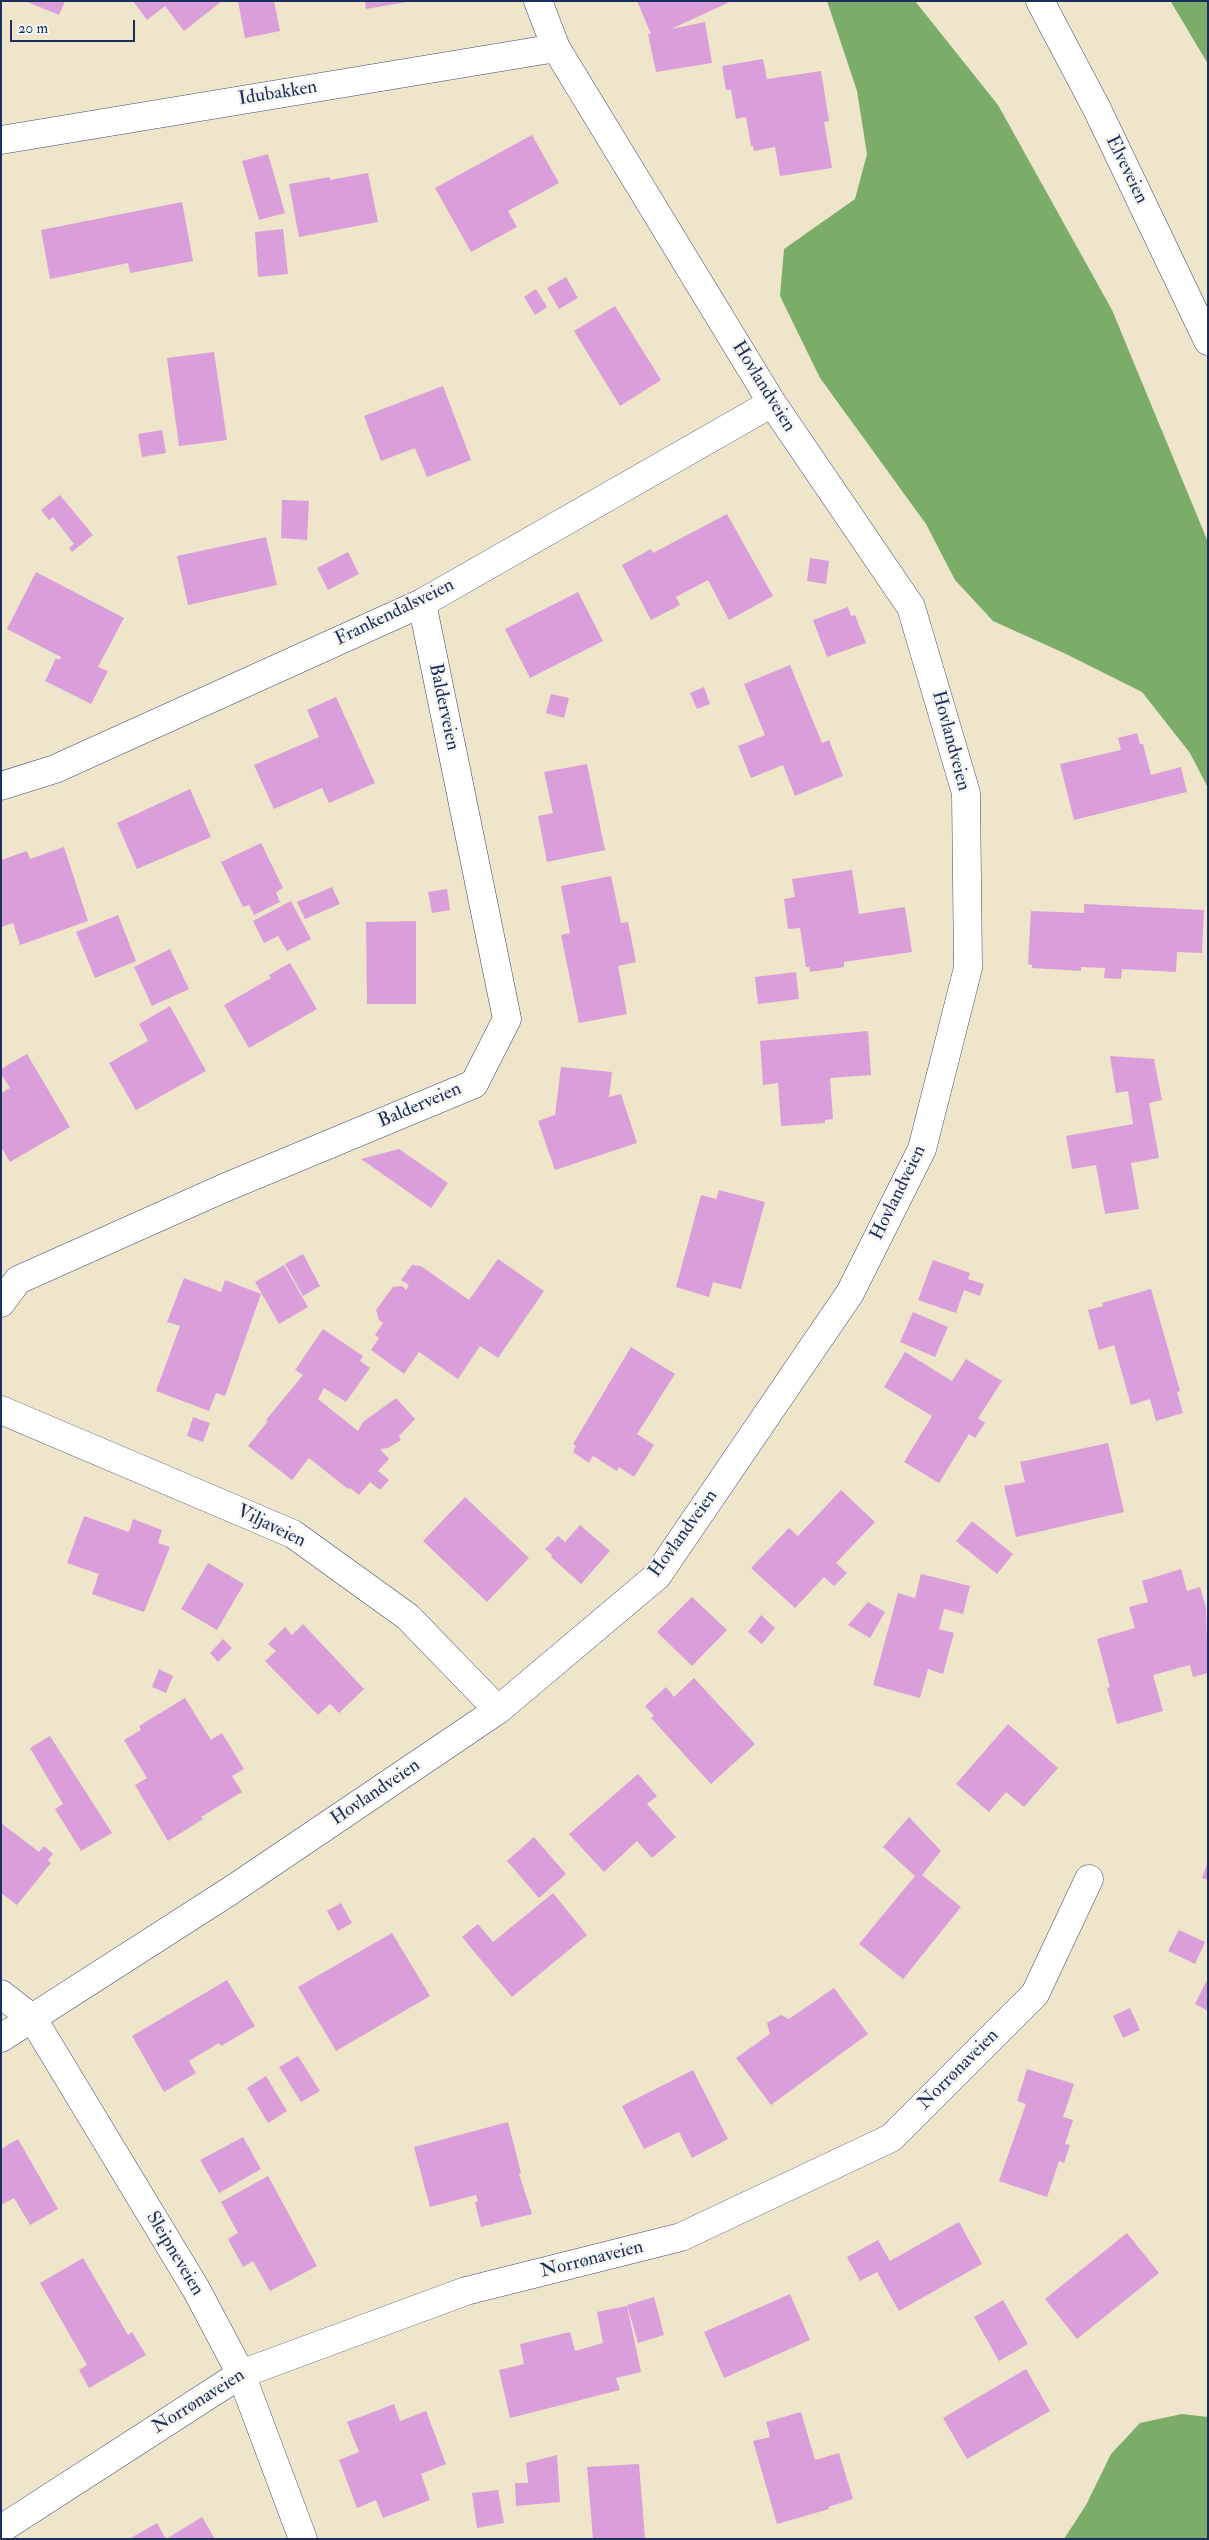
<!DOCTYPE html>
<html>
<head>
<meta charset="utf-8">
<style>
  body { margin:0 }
  #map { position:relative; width:1209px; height:2540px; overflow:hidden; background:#efe5cb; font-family:"IM FELL Double Pica",serif }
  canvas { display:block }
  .frame { position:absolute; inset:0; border:2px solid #1b2f5e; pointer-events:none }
  .scale { position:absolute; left:10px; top:20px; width:125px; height:22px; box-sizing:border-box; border:2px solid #1b2f5e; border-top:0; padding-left:6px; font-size:15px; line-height:18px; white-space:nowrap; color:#1b2f5e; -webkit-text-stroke:4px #f6f6f2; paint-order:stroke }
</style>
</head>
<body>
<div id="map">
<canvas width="1209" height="2540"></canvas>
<div class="frame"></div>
<div class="scale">20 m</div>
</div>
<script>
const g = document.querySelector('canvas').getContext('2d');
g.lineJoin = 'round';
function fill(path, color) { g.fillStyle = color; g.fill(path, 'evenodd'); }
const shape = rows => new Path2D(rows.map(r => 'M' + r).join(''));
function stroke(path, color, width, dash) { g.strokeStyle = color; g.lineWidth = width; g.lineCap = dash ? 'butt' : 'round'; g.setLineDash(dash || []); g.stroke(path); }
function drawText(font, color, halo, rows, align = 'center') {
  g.font = font + ' "IM FELL Double Pica",serif'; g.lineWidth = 5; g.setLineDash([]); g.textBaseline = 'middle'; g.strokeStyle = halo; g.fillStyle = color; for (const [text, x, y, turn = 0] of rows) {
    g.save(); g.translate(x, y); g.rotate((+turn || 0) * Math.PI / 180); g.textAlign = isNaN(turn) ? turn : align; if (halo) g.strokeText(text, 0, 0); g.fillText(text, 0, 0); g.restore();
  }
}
const forest = shape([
  [827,1,915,1,998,105,1112,310,1208,542,1208,788,1190,753,1142,692,1066,654,993,621,955,580,926,524,820,378,780,296,784,249,855,199,867,154,857,91],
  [1171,1,1208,1,1208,64,1171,2],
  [1182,2414,1208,2417,1208,2539,1064,2539,1086,2505,1111,2454,1140,2423]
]);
const building = shape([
  [25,1,65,1,59,15],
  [133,1,222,1,184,31,165,6,147,20],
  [238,1,274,1,280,31,245,38],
  [365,1,407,1,407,2,366,9],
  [637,1,732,1,671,29,705,22,712,63,656,72,648,34,651,34],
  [763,59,767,79,821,71,829,121,824,122,832,168,780,176,775,147,754,151,753,146,751,146,746,117,736,119,731,90,726,90,722,66],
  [532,135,559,183,508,211,517,227,471,252,435,188],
  [268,154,285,213,259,220,242,161],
  [368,173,378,222,299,237,289,184,330,177,330,180],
  [182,202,193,261,130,273,128,263,50,279,41,230],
  [283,229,288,274,258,277,255,232],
  [566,277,578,298,559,309,547,288],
  [536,289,547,307,535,315,524,297],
  [615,306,661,380,620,406,574,331],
  [214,352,227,440,179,446,167,358],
  [443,386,471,460,427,477,415,448,381,461,364,416],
  [162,430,166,453,142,457,138,434],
  [60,495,93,535,72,552,69,548,74,544,53,517,49,520,41,510],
  [282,500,309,501,307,540,281,538],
  [727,514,773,596,729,620,708,580,676,597,680,605,651,620,622,565,651,549,653,553],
  [266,537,277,585,188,605,177,556],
  [348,552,359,574,328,590,317,568],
  [810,558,829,561,826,584,807,581],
  [36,572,124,618,98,667,108,671,91,704,45,681,56,658,59,660,61,657,7,629],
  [578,592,603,641,530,678,505,629],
  [848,607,851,616,855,615,866,643,827,657,813,620],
  [790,665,822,743,829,740,843,776,795,796,783,765,751,778,738,746,765,735,744,684],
  [704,687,710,704,697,709,690,693],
  [551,694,569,698,564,718,546,713],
  [336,697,375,783,329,803,322,788,274,809,254,765,319,737,307,710],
  [1137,733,1140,744,1143,744,1151,775,1181,767,1187,792,1074,820,1060,764,1121,750,1118,738],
  [587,764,605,850,547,862,538,816,553,813,544,772],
  [190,789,211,837,137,869,117,823],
  [261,843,283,888,276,892,280,902,254,915,249,905,243,907,221,862],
  [64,847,88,921,20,945,13,923,1,927,1,860,27,851,30,859],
  [852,870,859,914,905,907,912,952,844,962,844,967,810,972,809,967,806,967,800,928,788,929,784,899,795,897,792,879],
  [611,876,621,923,628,922,636,962,618,966,627,1014,579,1023,561,935,570,933,561,886],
  [332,887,340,904,305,919,297,902],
  [447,889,450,910,432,913,428,892],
  [291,901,311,939,287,951,278,936,264,943,253,921],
  [1084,904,1204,910,1202,953,1177,952,1176,972,1122,969,1121,979,1104,978,1105,968,1081,967,1081,971,1032,968,1032,965,1028,964,1031,911,1084,913],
  [118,915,136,961,95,978,76,932],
  [416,921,416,1004,367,1004,366,922],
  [170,949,189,989,152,1006,134,967],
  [290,963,317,1009,249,1048,224,1005,271,978,269,975],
  [796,972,799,999,758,1004,755,977],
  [170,1006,206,1071,136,1110,109,1063,148,1041,139,1024],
  [868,1031,871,1075,830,1078,833,1119,825,1120,825,1123,781,1126,778,1083,763,1085,760,1041],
  [27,1054,70,1127,10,1162,1,1147,1,1093,10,1088,1,1074,1,1069],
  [1110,1056,1154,1059,1162,1100,1149,1103,1159,1158,1131,1163,1139,1209,1105,1214,1096,1165,1072,1169,1066,1136,1133,1124,1128,1091,1116,1093],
  [561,1067,612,1072,609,1097,621,1094,637,1143,555,1170,538,1121,555,1115],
  [399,1149,448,1183,431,1208,361,1159],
  [719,1190,765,1202,741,1289,713,1282,709,1297,676,1287,701,1195,716,1199],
  [303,1254,320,1286,303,1296,285,1264],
  [498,1259,544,1291,498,1358,480,1346,458,1379,419,1352,404,1374,371,1350,379,1338,375,1335,383,1323,379,1320,376,1310,393,1287,402,1286,406,1290,409,1285,401,1280,412,1265,421,1266,469,1300],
  [933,1260,970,1273,968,1279,984,1284,980,1296,964,1290,956,1313,918,1300],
  [284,1265,308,1307,279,1324,255,1282],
  [184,1278,221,1292,225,1280,261,1294,225,1396,216,1393,209,1411,156,1391,180,1326,167,1322],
  [1151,1289,1180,1391,1177,1392,1183,1413,1156,1421,1150,1399,1131,1405,1114,1345,1099,1350,1088,1310,1103,1306,1102,1303],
  [913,1312,948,1327,935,1357,900,1342],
  [323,1329,363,1356,360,1361,370,1368,346,1402,324,1388,318,1399,358,1431,363,1422,396,1398,415,1419,399,1436,401,1440,388,1448,380,1449,389,1459,378,1471,389,1480,380,1490,370,1482,359,1495,350,1488,348,1489,309,1458,292,1480,248,1446,268,1421,266,1420,303,1375,295,1370],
  [631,1347,675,1374,637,1434,654,1445,634,1477,619,1467,617,1471,593,1456,589,1463,573,1452,576,1446,573,1444],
  [905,1352,952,1381,966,1359,1002,1381,978,1418,985,1423,975,1438,969,1434,939,1483,904,1462,932,1416,884,1387],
  [193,1417,210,1423,203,1442,187,1436],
  [1108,1443,1124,1512,1016,1537,1004,1486,1025,1482,1020,1462],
  [841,1490,875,1522,836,1563,847,1573,834,1586,824,1577,795,1608,751,1568,789,1528,798,1536],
  [465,1497,529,1558,487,1602,423,1541],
  [84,1516,129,1532,133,1519,162,1530,158,1543,170,1547,144,1612,92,1594,99,1574,67,1563],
  [972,1521,1013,1554,997,1574,956,1541],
  [580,1525,610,1551,581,1584,551,1557,552,1555,545,1549,558,1536,565,1542],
  [208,1563,244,1584,217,1630,181,1609],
  [1181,1569,1187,1591,1200,1587,1206,1608,1208,1673,1193,1677,1190,1665,1153,1675,1163,1711,1117,1724,1107,1688,1110,1687,1097,1639,1135,1628,1129,1607,1148,1602,1142,1581],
  [921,1574,970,1586,963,1614,944,1609,939,1629,954,1633,943,1674,928,1669,920,1698,873,1685,898,1593,915,1598],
  [692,1597,727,1630,692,1666,657,1632],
  [868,1602,885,1612,870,1638,848,1625],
  [761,1615,775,1628,762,1644,748,1632],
  [303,1624,364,1689,339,1713,330,1704,318,1715,265,1661,276,1651,268,1644,285,1627,292,1635],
  [223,1639,232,1648,218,1662,210,1653],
  [159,1669,173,1676,166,1693,152,1687],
  [694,1678,755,1744,711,1784,651,1718,654,1716,645,1706,666,1687,674,1697],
  [185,1698,211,1740,222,1733,244,1769,232,1776,242,1792,201,1817,203,1819,168,1841,135,1785,147,1778,124,1740,141,1730,139,1726],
  [1008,1724,1058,1768,1024,1807,1006,1792,989,1812,956,1784],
  [50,1736,112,1833,81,1851,55,1809,63,1804,30,1748],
  [638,1774,657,1796,647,1804,676,1837,652,1858,637,1841,604,1872,569,1834],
  [909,1817,941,1851,922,1875,961,1907,903,1979,859,1944,915,1876,883,1847],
  [1,1823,39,1852,44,1846,53,1854,48,1860,51,1863,17,1905,1,1893],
  [534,1837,566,1874,539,1898,507,1861],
  [1208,1862,1208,1880,1202,1878],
  [553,1893,587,1935,512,1997,462,1937,478,1924,493,1942],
  [341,1903,352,1923,338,1931,327,1911],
  [1179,1930,1205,1942,1195,1964,1168,1951],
  [392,1933,430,1996,336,2051,298,1987],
  [1208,1978,1208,2011,1195,2004],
  [227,1980,255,2026,221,2046,219,2043,189,2061,196,2073,164,2092,132,2036],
  [834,1988,868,2034,771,2105,736,2058,770,2034,767,2023,781,2015,789,2019],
  [1130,2008,1140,2030,1123,2038,1113,2016],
  [298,2056,320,2091,301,2102,279,2067],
  [1027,2069,1074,2084,1063,2117,1073,2120,1065,2144,1070,2145,1064,2163,1059,2161,1047,2197,999,2181,1026,2104,1017,2101],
  [693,2070,728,2139,692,2158,679,2132,644,2149,622,2106],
  [266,2076,287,2111,268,2123,247,2088],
  [508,2122,521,2173,519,2174,532,2214,481,2227,475,2202,478,2201,476,2195,430,2207,414,2147],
  [243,2137,261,2169,219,2193,200,2160],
  [18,2139,58,2209,30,2225,14,2198,1,2205,1,2149],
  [268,2176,317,2266,270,2291,253,2261,243,2267,228,2239,238,2233,221,2202],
  [959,2222,982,2264,899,2311,877,2272,860,2281,847,2257,878,2240,890,2261],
  [1127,2233,1159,2273,1077,2339,1045,2299],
  [83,2258,128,2335,132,2332,146,2355,89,2388,79,2370,87,2365,40,2283],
  [790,2294,810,2340,724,2378,704,2332],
  [654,2297,664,2335,638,2343,627,2305],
  [1003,2300,1028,2344,999,2361,974,2317],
  [627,2306,641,2372,616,2378,620,2390,510,2418,499,2370,524,2364,520,2344,570,2332,575,2351,603,2343,597,2312],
  [1026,2369,1050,2411,967,2459,943,2418],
  [394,2404,400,2421,426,2411,446,2464,421,2474,430,2500,383,2518,376,2500,357,2508,339,2460,359,2452,347,2422],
  [801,2412,815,2460,839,2453,853,2499,828,2507,829,2509,777,2524,753,2441,770,2437,766,2422],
  [557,2455,560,2502,516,2506,515,2483,528,2483,526,2463],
  [639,2464,645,2539,593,2539,587,2467],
  [498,2490,504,2523,477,2528,472,2493],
  [202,2517,215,2539,129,2539,157,2523,166,2539]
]);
const minor = shape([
  [1,140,556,48],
  [1,786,55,769,422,603,772,403],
  [1,1303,18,1280,224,1188,474,1084,507,1019,422,603],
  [1,1410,293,1534,408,1617,498,1710],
  [1,1994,33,2019,196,2289,241,2374,303,2539],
  [1,2038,230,1891,498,1710,657,1576,850,1293,922,1149,968,968,966,793,911,607,772,403,556,48,538,1],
  [1,2529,241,2374,466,2291,681,2237,891,2138,1035,1994,1089,1879]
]);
const trunk = shape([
  [1040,1,1097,109,1208,341]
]);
const streetNames = [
  ["Idubakken",278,94,-9],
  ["Elveveien",1126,170,64],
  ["Hovlandveien",763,387,58],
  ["Frankendalsveien",395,613,-26],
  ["Balderveien",443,707,78],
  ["Hovlandveien",950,741,75],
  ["Balderveien",420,1106,-23],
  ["Hovlandveien",899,1193,-64],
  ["Viljaveien",271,1527,26],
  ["Hovlandveien",684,1534,-54],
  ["Hovlandveien",376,1793,-34],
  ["Norrønaveien",959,2070,-45],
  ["Sleipneveien",174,2254,59],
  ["Norrønaveien",592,2260,-14],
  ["Norrønaveien",199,2402,-32]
];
fill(forest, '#7bad68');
fill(building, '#da9fda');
stroke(minor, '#3b4a6e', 29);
stroke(trunk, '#3b4a6e', 29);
stroke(minor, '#fff', 28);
stroke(trunk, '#fff', 28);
drawText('19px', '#1b2f5e', '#f6f6f2', streetNames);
</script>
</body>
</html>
